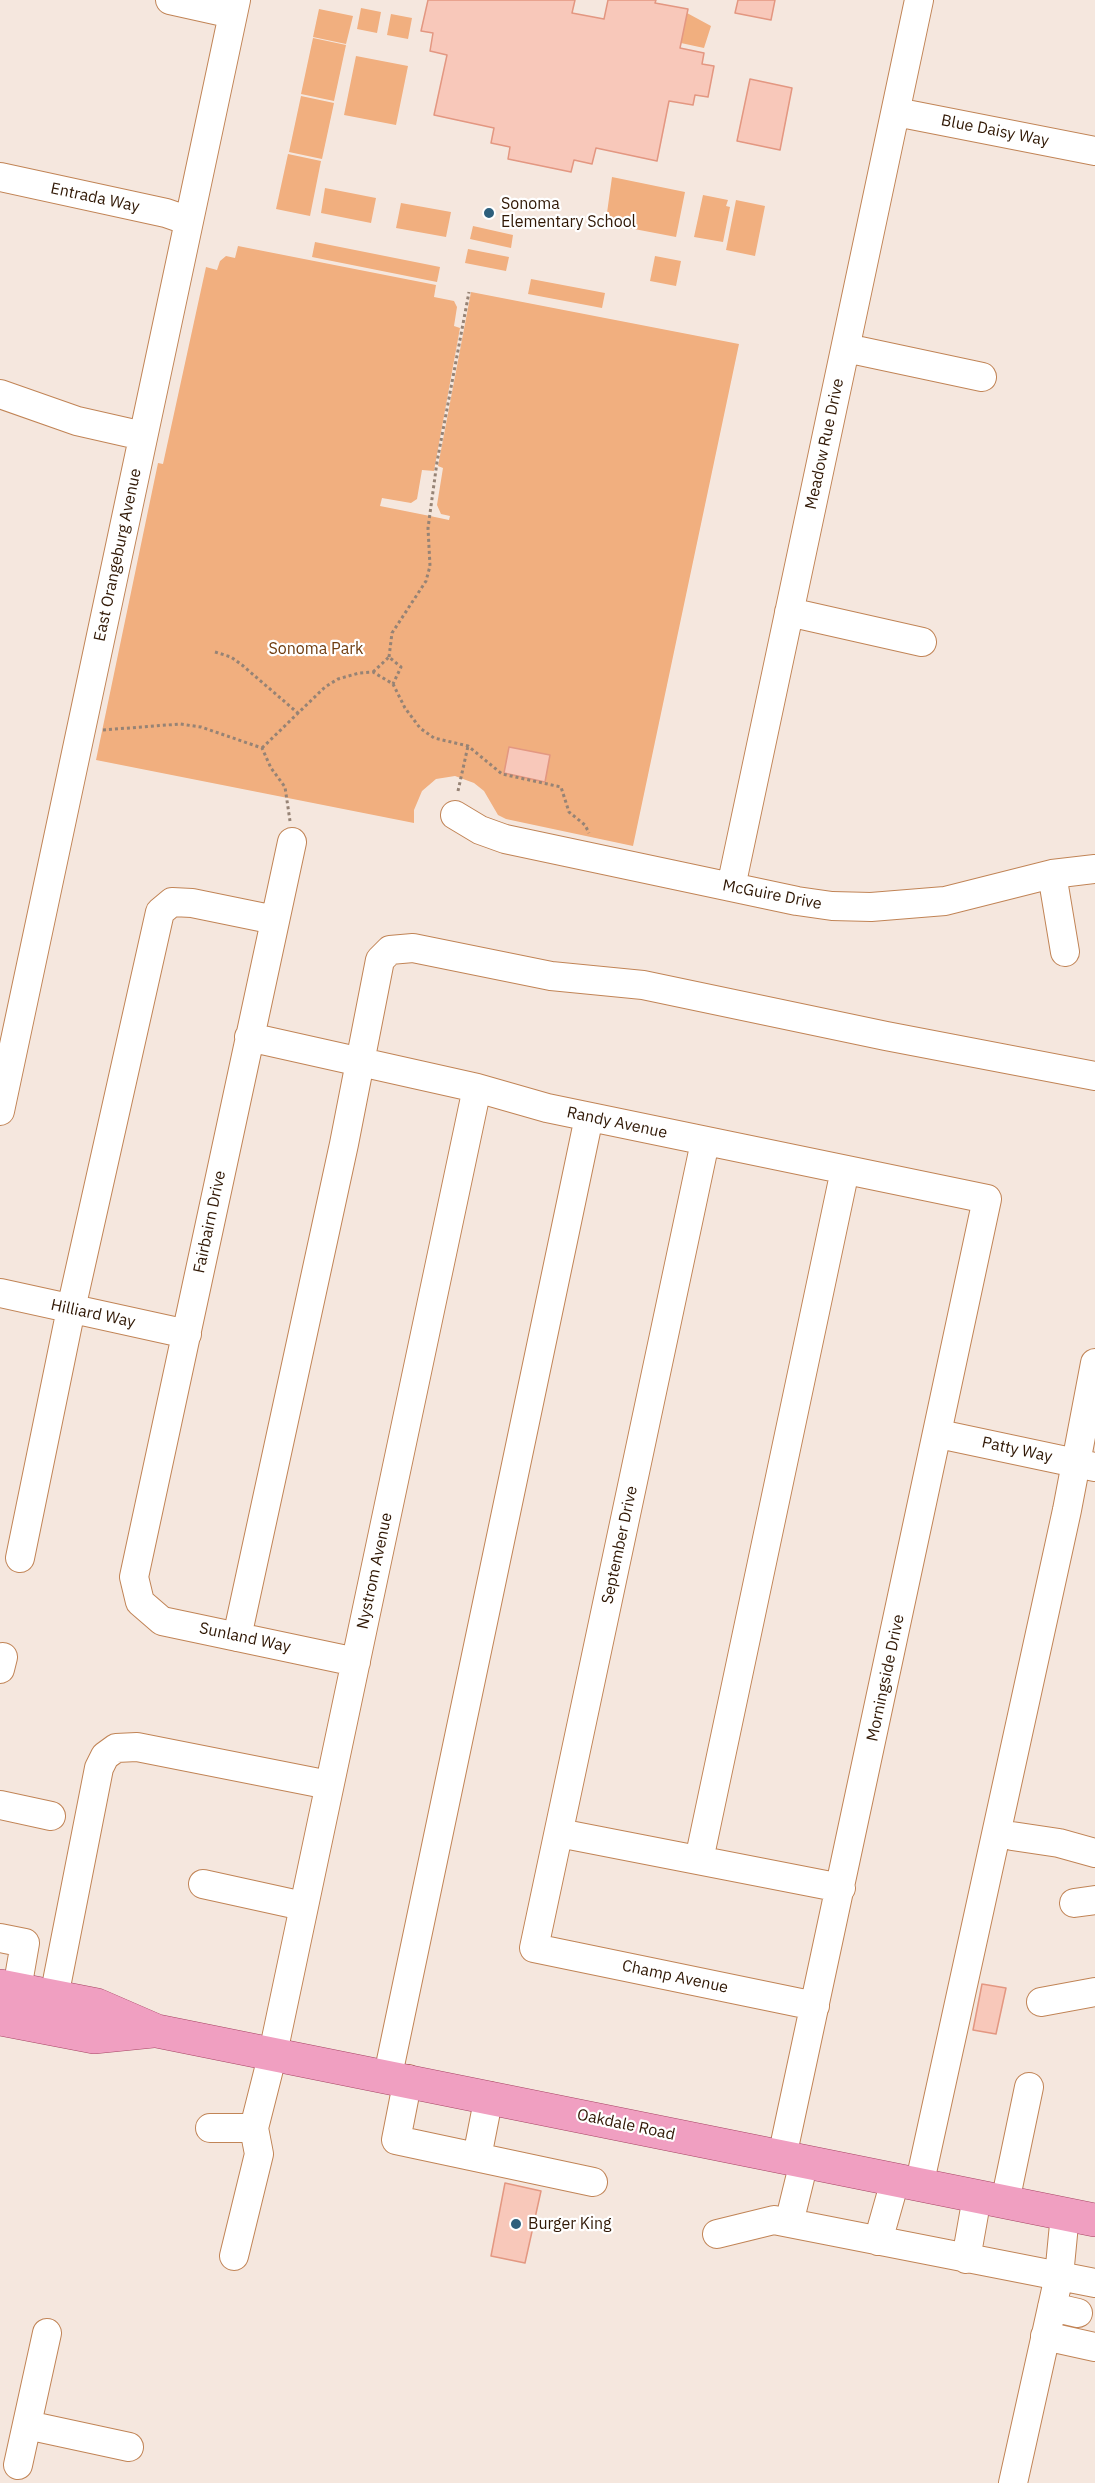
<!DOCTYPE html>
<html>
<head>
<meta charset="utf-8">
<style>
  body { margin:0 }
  canvas { display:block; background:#f5e7de }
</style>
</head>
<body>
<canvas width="1095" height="2483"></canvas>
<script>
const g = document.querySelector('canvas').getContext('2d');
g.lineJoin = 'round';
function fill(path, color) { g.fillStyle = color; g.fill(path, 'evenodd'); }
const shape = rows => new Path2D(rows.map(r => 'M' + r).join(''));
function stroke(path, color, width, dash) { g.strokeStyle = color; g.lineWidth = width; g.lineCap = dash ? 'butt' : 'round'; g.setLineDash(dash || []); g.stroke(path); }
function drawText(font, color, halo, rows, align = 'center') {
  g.font = font + ' "IBM Plex Sans",sans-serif'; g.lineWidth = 4.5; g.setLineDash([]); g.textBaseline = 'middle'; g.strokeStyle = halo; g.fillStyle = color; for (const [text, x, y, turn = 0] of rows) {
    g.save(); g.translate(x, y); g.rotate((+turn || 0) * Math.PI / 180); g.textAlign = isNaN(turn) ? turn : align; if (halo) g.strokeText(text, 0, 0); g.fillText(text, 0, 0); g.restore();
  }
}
const green = shape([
  [361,8,381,12,377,33,357,29],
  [319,9,353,16,346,44,313,37],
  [687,13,711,26,704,48,681,43],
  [391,14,412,18,408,39,387,35],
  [313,38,346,45,334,101,301,94],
  [356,56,408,66,396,125,344,115],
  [301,96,334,103,322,159,289,152],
  [288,154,321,161,310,216,276,209],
  [612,177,685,192,676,237,608,224,606,220],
  [325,188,376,198,371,223,321,213],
  [703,195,728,200,726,206,730,207,723,242,694,237],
  [736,200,765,206,755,256,726,250],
  [401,203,451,212,446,237,396,228],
  [473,226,513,235,511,248,470,239],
  [315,242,440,267,437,282,312,257],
  [238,246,436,285,434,297,454,301,457,307,454,326,460,328,434,471,422,470,417,499,411,503,382,498,380,506,430,516,449,520,450,516,441,514,437,505,443,468,438,466,471,292,739,344,633,846,506,819,498,815,484,791,474,783,455,776,436,779,422,791,414,810,414,823,96,760,158,463,163,464,206,267,217,270,220,261,226,256,235,258],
  [468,249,509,257,506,271,465,263],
  [655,256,681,261,676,286,650,281],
  [531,279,605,293,602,308,528,294]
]);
const building = shape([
  [428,0,575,0,572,13,604,19,608,0,656,0,655,3,688,9,680,48,704,53,702,64,714,66,708,97,695,95,693,105,669,101,657,161,596,148,592,164,574,160,571,172,508,159,510,147,491,143,494,128,434,115,447,55,430,51,433,33,421,31,428,0],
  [738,0,775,0,771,20,735,13,738,0],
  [750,79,792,88,780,150,737,141,750,79],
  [509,747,550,755,545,782,504,773,509,747],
  [982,1984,1006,1988,996,2034,973,2030,982,1984],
  [505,2183,541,2191,525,2263,491,2256,505,2183]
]);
const path = shape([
  [215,652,231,657,242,665,299,714],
  [389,657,392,633,426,581,430,566,428,528,437,462,469,292],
  [373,672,389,657,401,667,393,684],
  [103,730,180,724,201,727,262,748,271,768,285,787,290,821],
  [262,748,325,687,338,679,359,673,373,672,393,684,405,708,420,728,434,738,468,746,502,774,561,787,569,812,585,825,589,833],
  [458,791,468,746]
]);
const minor = shape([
  [170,0,233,14],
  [896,112,1095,151],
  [0,177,166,213,189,221],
  [846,348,982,377],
  [0,394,77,421,143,436],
  [789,612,922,642],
  [455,815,480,830,505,839,797,901,832,906,871,907,945,901,1052,874,1095,869],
  [292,842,134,1577,140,1602,162,1621,356,1662],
  [1052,874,1065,952],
  [731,887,919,0],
  [249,1037,477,1088,547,1108,987,1199,782,2157],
  [0,1111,236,0],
  [705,1142,534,1948,815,2006],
  [0,1293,187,1334],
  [939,1434,1095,1467],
  [20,1558,71,1309,160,912,172,902,192,903,275,920],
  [237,1637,344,1144,380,960,390,950,413,948,551,976,643,985,886,1036,1095,1076],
  [0,1669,3,1657],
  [0,1805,51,1816],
  [559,1833,841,1888],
  [1012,1836,1059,1843,1095,1853],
  [699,1860,845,1170],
  [203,1884,303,1906],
  [1074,1903,1095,1900],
  [0,1938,25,1943,17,1989],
  [54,1997,99,1768,105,1756,116,1748,137,1747,329,1785],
  [1041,2002,1095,1992],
  [388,2075,589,1117],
  [408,2079,396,2140,593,2182],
  [210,2128,254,2128],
  [477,2157,489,2096],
  [919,2186,1067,1510,1095,1363],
  [1005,2202,1029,2087],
  [789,2223,804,2162],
  [717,2234,774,2220,1095,2283],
  [878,2241,895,2181],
  [234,2256,259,2154,254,2128,273,2053,477,1088],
  [966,2259,977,2197],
  [1052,2307,1078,2313],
  [1045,2336,1095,2347],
  [27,2425,129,2447],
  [18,2465,47,2333],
  [1013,2483,1059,2276,1065,2214]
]);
const major = shape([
  [0,1986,97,2005,157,2031,1095,2220],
  [0,2019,94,2037,153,2031]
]);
const markers = [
  [489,213,6,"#2d5f7c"],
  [516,2224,6,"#2d5f7c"]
];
const streetNames = [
  ["Blue Daisy Way",995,131,11],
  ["Entrada Way",95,198,12],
  ["Meadow Rue Drive",825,444,-78],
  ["East Orangeburg Avenue",118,555,-78],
  ["McGuire Drive",772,895,11],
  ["Randy Avenue",617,1123,12],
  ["Fairbairn Drive",210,1222,-78],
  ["Hilliard Way",93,1314,12],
  ["Patty Way",1017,1450,12],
  ["September Drive",620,1545,-78],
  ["Nystrom Avenue",375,1571,-78],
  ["Sunland Way",245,1638,12],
  ["Morningside Drive",886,1678,-78],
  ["Champ Avenue",675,1977,12],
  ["Oakdale Road",626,2125,12]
];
const poiNames = [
  ["Sonoma",501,204],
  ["Elementary School",501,222],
  ["Burger King",528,2224]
];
const parkNames = [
  ["Sonoma Park",316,649]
];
fill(green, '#f1af7f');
fill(building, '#f8c8ba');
stroke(building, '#e39781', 1.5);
stroke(minor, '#c18456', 30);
stroke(major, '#a64664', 34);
stroke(path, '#968375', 3, [3, 3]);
stroke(minor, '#fff', 28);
stroke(major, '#f09fc1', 33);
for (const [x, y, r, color] of markers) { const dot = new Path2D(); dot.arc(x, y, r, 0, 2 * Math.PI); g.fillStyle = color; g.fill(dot); stroke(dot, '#fff', 2); }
drawText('16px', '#301805', '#fff', streetNames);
drawText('16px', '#301805', '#fff', poiNames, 'left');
drawText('16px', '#6f3c0e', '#fff', parkNames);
</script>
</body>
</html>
